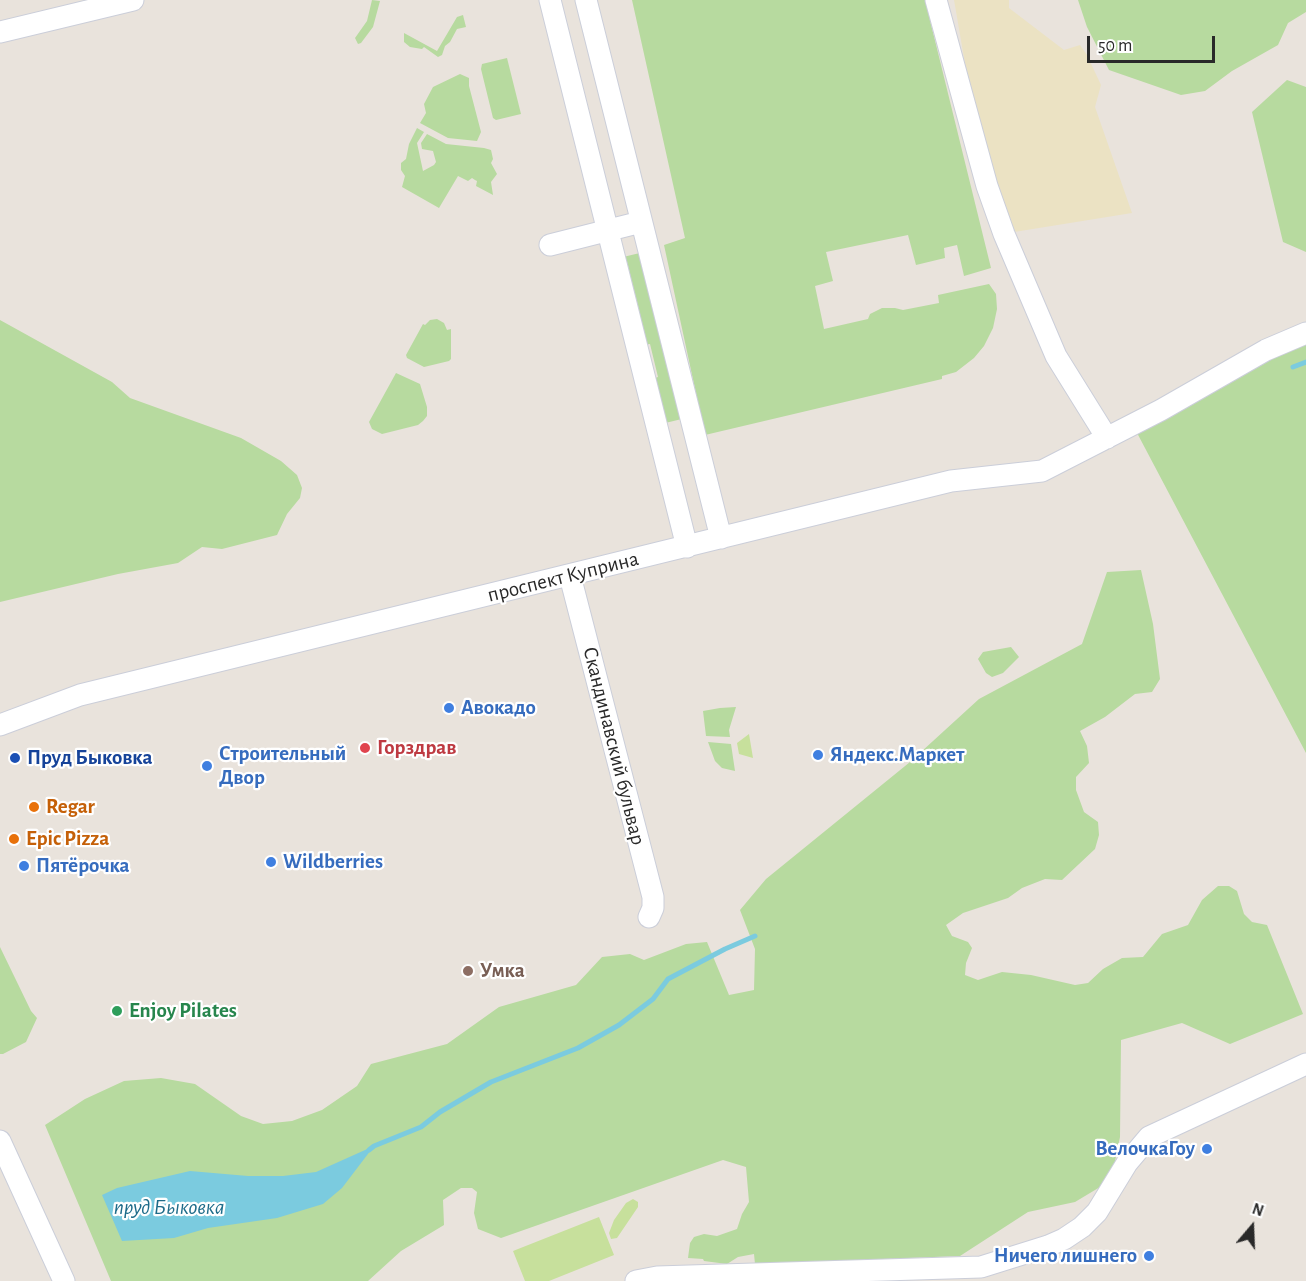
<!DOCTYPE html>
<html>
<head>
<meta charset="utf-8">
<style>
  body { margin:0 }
  #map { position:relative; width:1306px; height:1281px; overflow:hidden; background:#e9e3dc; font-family:"Alegreya Sans",sans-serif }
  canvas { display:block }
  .north { position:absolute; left:1222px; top:1197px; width:60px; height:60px; -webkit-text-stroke:4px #fff; paint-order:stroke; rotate:19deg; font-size:16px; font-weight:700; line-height:24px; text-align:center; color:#292929 }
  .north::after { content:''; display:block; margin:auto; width:21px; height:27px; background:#292929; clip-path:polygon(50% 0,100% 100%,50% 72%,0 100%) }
  .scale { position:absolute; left:1087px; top:36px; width:128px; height:27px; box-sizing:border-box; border:3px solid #292929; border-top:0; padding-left:8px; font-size:18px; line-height:21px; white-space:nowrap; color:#292929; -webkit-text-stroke:4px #fff; paint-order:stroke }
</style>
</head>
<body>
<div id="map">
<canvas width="1306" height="1281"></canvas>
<div class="north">N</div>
<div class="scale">50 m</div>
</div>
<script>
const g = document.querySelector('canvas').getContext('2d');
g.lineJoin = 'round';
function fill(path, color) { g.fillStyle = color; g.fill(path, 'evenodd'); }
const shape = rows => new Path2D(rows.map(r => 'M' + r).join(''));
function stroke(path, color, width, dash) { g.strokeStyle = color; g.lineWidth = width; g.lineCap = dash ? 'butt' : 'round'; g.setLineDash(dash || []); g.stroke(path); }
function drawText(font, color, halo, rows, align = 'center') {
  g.font = font + ' "Alegreya Sans",sans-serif'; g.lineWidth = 4.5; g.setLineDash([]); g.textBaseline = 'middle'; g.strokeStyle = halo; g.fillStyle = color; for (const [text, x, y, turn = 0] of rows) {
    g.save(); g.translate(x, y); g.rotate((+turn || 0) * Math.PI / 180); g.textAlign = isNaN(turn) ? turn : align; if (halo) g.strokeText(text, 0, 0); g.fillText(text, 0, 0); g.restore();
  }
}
const green = shape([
  [372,0,380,1,373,27,361,43,358,44,355,38,367,21],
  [632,0,925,0,991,268,964,276,957,245,944,248,945,258,916,265,908,235,826,252,833,281,815,286,824,329,868,319,870,314,882,308,895,308,903,310,939,303,938,295,989,284,996,294,997,309,993,328,984,346,974,358,956,372,942,376,942,379,705,435,664,245,685,238],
  [1078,0,1306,0,1306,12,1288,23,1278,45,1232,71,1205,91,1181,95,1109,70,1087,27],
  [463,15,466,27,457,29,450,42,445,46,442,55,438,57,424,47,422,49,410,47,404,42,404,33,437,51,457,17],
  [507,58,521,114,496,120,493,118,481,69,482,64],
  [460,74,469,78,469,86,481,132,477,141,448,138,420,123,426,113,424,104,433,87],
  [1287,80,1306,87,1306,252,1283,242,1252,112],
  [417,128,424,132,417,143,423,171,434,165,436,162,433,151,422,149,421,143,427,134,446,144,484,148,491,150,493,159,491,163,497,174,491,182,493,195,476,186,477,181,475,180,472,178,468,181,458,176,439,208,402,187,405,176,401,170,401,163,406,159,409,144],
  [644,252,686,418,661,424,652,379,658,377,650,344,644,345,639,310,627,262,623,263,619,258],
  [437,319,444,323,447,330,451,329,451,359,449,361,424,367,407,358,406,355,423,324,425,325,430,320],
  [0,320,112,382,130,398,241,438,281,461,297,475,302,488,300,498,287,514,277,535,222,549,202,547,178,563,118,574,0,602],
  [1306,342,1306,753,1136,431,1249,368],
  [396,373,420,384,427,407,427,416,423,421,418,425,382,434,372,429,369,422],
  [1141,570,1153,624,1160,679,1152,692,1135,694,1105,717,1080,731,1087,746,1089,763,1076,777,1076,790,1084,812,1098,822,1099,835,1095,849,1062,880,1045,879,1022,888,1008,898,963,913,946,925,952,936,968,942,972,948,966,963,965,975,978,980,1002,972,1031,975,1075,985,1088,983,1103,969,1122,958,1143,957,1162,934,1188,925,1202,900,1218,886,1229,886,1237,891,1244,914,1252,922,1267,925,1303,1014,1230,1044,1182,1023,1121,1040,1120,1137,1114,1166,1100,1187,1075,1202,1028,1212,960,1256,755,1264,754,1254,738,1257,727,1264,704,1261,703,1259,688,1258,690,1243,694,1237,704,1234,717,1236,737,1229,742,1214,749,1202,746,1167,723,1160,501,1238,478,1229,474,1213,477,1192,472,1188,461,1188,443,1200,444,1225,401,1251,368,1281,111,1281,45,1125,85,1099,124,1081,161,1078,195,1084,241,1116,263,1124,292,1121,322,1110,357,1086,371,1064,447,1044,499,1007,576,985,602,957,630,954,644,960,686,944,707,942,729,995,754,990,755,949,740,910,766,879,910,762,979,699,1082,644,1107,572],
  [1011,647,1019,657,1003,673,992,677,986,673,978,659,983,652],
  [736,707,729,730,730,737,706,736,703,711,720,708],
  [708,742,731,744,735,771,722,768,715,761],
  [0,947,31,1011,37,1018,26,1042,3,1054,0,1054]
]);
const sand = shape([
  [954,0,1009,0,1009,8,1064,50,1080,45,1087,55,1101,85,1095,107,1132,213,1008,233,967,75]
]);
const pitch = shape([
  [749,734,753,758,739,754,737,743],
  [633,1199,638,1202,638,1207,617,1238,611,1239,609,1233,614,1220,626,1203],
  [599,1217,614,1255,549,1281,525,1281,513,1251]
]);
const water = shape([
  [374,1146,342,1188,323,1204,277,1218,208,1228,174,1238,122,1241,102,1195,117,1188,190,1171,248,1176,283,1176,316,1172]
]);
const stream = shape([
  [1293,367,1306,362],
  [369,1150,374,1146,421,1127,440,1112,491,1082,578,1048,619,1025,653,999,668,979,725,949,755,936]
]);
const minor = shape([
  [550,0,687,547],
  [586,0,721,538],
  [936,0,987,186,1004,234,1056,356,1107,438],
  [0,32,133,0],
  [550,245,641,222],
  [570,576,653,897,653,908,649,917],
  [0,725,80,695,951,481,1042,471,1161,410,1266,350,1306,333],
  [0,1141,64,1281],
  [636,1281,657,1277,981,1267,1048,1246,1064,1239,1082,1227,1097,1212,1127,1163,1149,1137,1306,1064]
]);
const markers = [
  [449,708,6,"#3f7fe0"],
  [365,748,6,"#e0444e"],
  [818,755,6,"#3f7fe0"],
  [15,758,6,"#1a4fb4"],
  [207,766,6,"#3f7fe0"],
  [34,807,6,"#e8710a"],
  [14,839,6,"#e8710a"],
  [271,862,6,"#3f7fe0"],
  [24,866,6,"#3f7fe0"],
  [468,971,6,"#8d6e63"],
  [117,1011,6,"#2e9e5b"],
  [1207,1149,6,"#3f7fe0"],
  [1149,1256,6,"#3f7fe0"]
];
const streetNames = [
  ["проспект Куприна",563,577,-14],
  ["Скандинавский бульвар",614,746,76]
];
const shopNames = [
  ["Авокадо",461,708],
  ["Строительный",219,754],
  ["Двор",219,778],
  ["Яндекс.Маркет",830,755],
  ["Wildberries",283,862],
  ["Пятёрочка",36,866],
  ["ВелочкаГоу",1195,1149,"right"],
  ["Ничего лишнего",1137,1256,"right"]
];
const healthNames = [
  ["Горздрав",377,748]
];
const transitNames = [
  ["Пруд Быковка",27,758]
];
const foodNames = [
  ["Regar",46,807],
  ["Epic Pizza",26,839]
];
const educationNames = [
  ["Умка",480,971]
];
const leisureNames = [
  ["Enjoy Pilates",129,1011]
];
const waterNames = [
  ["пруд Быковка",169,1207]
];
fill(green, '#b7da9f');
fill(sand, '#ebe2c3');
fill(pitch, '#c7e09c');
fill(water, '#7bcbdf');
stroke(stream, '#7bcbdf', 5);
stroke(minor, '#cbced9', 23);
stroke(minor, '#fff', 21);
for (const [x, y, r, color] of markers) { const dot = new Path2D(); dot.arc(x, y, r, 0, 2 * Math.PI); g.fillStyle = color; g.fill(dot); stroke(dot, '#fff', 2); }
drawText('21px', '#292929', '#fff', streetNames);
drawText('bold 21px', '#366cbe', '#fff', shopNames, 'left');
drawText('bold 21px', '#be3a42', '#fff', healthNames, 'left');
drawText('bold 21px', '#164399', '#fff', transitNames, 'left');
drawText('bold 21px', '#c56008', '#fff', foodNames, 'left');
drawText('bold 21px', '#785e54', '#fff', educationNames, 'left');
drawText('bold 21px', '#27864d', '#fff', leisureNames, 'left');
drawText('italic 22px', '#1d6b89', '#fff', waterNames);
</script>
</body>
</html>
